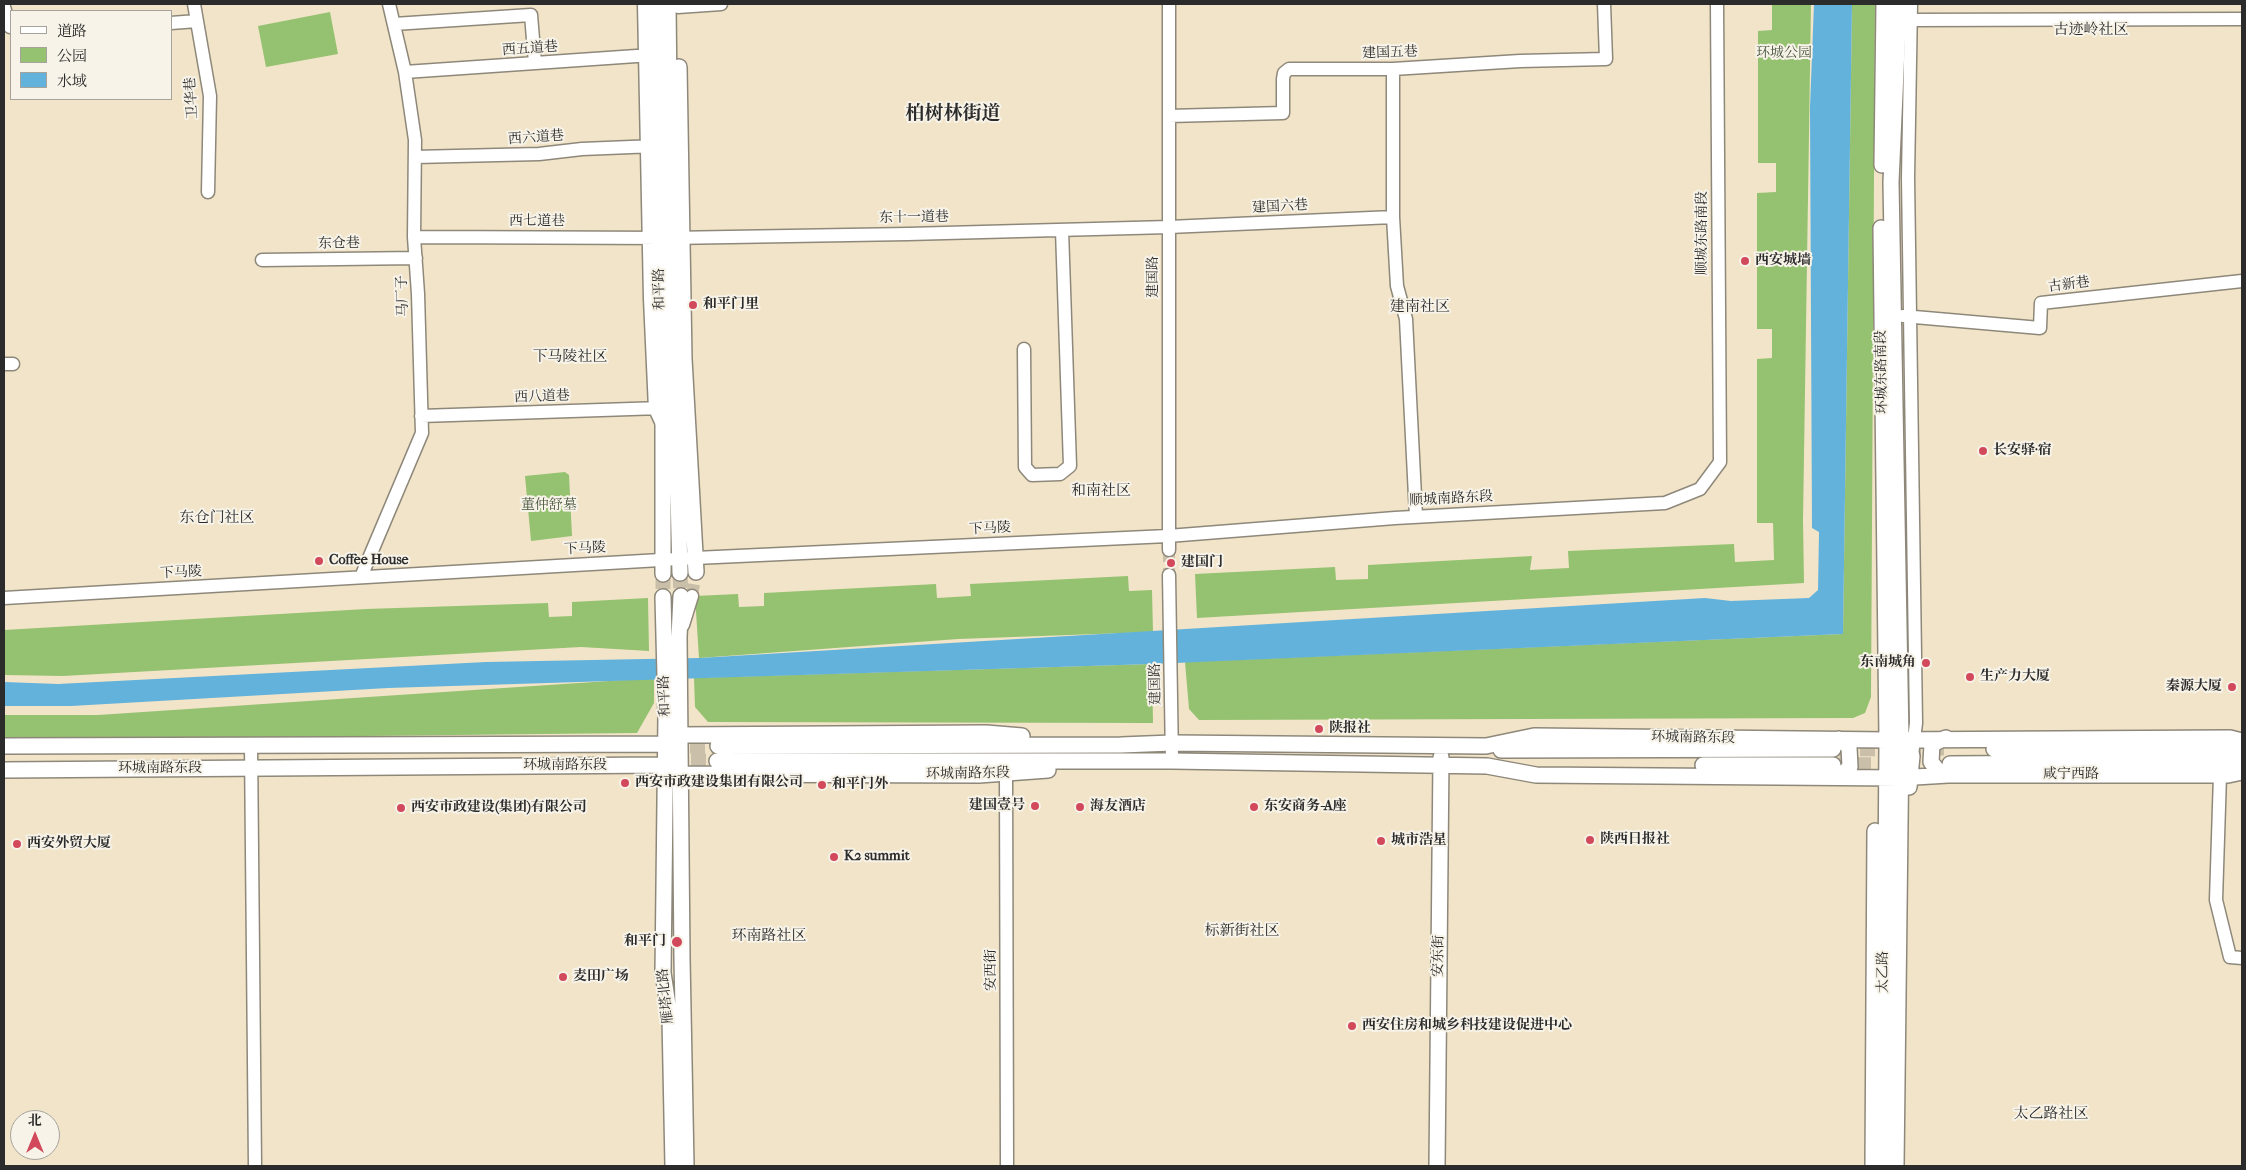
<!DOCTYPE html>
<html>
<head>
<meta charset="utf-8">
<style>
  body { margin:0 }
  #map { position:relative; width:2246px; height:1170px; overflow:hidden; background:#f2e4c9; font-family:"IM FELL French Canon","Noto Serif SC",serif }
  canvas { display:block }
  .frame { position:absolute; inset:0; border:5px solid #2b2b2b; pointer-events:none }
  .legend { position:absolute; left:10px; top:10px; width:162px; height:90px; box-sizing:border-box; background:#f7f3e8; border:1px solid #a5a39c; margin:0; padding:6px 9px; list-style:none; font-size:15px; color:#2b2b2b }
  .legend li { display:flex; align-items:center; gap:10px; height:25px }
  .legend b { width:25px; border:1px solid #a5a39c }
  .north { position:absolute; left:10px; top:1110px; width:50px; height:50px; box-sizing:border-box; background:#f7f3e8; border:1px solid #a5a39c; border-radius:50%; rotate:0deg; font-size:14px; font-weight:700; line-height:20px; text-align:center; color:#2b2b2b }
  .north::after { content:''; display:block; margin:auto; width:18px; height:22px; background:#d1495b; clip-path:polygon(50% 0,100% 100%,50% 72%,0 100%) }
</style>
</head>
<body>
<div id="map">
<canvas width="2246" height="1170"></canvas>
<div class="frame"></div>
<ul class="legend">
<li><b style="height:6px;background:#fff"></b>道路</li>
<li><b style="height:14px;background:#95c270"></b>公园</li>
<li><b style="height:14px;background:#62b2dc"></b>水域</li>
</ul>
<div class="north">北</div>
</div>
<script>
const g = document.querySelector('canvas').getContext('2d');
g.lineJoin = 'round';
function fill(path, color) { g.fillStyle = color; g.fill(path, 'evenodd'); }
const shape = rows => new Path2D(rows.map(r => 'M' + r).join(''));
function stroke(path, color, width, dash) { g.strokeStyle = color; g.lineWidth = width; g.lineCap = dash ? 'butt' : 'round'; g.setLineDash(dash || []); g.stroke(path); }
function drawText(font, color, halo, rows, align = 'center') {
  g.font = font + ' "IM FELL French Canon","Noto Serif SC",serif'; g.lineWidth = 4; g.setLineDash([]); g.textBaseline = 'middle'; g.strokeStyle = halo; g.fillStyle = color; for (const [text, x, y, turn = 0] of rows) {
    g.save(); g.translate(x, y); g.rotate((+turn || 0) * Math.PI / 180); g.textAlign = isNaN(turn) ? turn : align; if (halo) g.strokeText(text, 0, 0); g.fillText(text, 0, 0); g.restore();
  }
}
const green = shape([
  [1772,4,1811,4,1803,520,1804,583,1197,618,1195,574,1335,567,1336,580,1368,579,1368,565,1532,556,1530,570,1569,568,1568,551,1734,544,1735,562,1774,560,1773,523,1757,523,1757,359,1772,358,1772,329,1757,329,1757,193,1776,192,1776,163,1758,163,1758,31,1772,30],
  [1852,4,1875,4,1871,697,1865,713,1853,718,1199,720,1189,709,1185,662,1843,634],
  [330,12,338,54,266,67,258,26],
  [565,472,569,475,572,536,531,541,525,476],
  [1128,576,1129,591,1152,590,1153,632,958,639,699,658,695,596,738,594,739,607,764,606,764,593,936,584,937,598,971,596,970,584],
  [648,598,649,651,581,647,63,676,4,675,4,630,366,609,548,603,549,617,572,616,572,602],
  [1152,664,1153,723,708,722,695,707,694,678],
  [654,678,654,703,637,733,4,740,4,715,98,715]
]);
const water = shape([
  [1814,4,1852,4,1843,634,1152,664,388,688,71,706,4,706,4,682,58,684,486,662,699,658,1705,598,1731,601,1809,598,1818,590,1819,532,1812,528,1810,107]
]);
const minorTunnel = shape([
  [1169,550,1169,575],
  [692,596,696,572]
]);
const majorTunnel = shape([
  [680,573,681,596],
  [663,574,663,597],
  [667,746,718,746],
  [1837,749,1951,748],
  [668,761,717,761],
  [1833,765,1944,764]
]);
const minor = shape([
  [194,4,210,96,208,192],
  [644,4,650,299,655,409,662,424],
  [1911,4,1908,178,1916,723,1912,756],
  [4,7,10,27],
  [678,7,721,4],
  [1911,20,2242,19],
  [171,23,197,21],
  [394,24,531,15,535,63],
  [1393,69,1393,217,1397,286,1406,319,1416,516],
  [405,72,651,55],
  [1169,116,1283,113,1283,79,1284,73,1289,69,1393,69,1520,61,1606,59,1604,4],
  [415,157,539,154,582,149,655,146],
  [414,237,670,238,908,234,1169,227,1393,217],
  [262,260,416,258],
  [1903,316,2040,328,2041,303,2242,281],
  [1024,349,1025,467,1032,475,1060,474,1070,466,1062,230],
  [4,364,13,364],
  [421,416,661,408],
  [1169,550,1169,4],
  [1169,575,1172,761],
  [361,577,422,433,418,294,414,237,415,140,405,72,389,4],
  [4,598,695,558,1168,536,1395,518,1665,503,1700,489,1720,462,1717,4],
  [683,625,692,596],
  [251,745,255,1166],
  [1006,774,1007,1166],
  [2220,775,2216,900,2230,957,2242,958]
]);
const major = shape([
  [655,4,663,408,663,574],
  [668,4,672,367,676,413,680,573],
  [679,67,684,359,696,572],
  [1882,165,1884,4],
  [1881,228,1887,740,1884,1166],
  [681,596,679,637,682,958,686,1166],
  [663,597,666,715,663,973,670,1018,673,1166],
  [1946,738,1932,744,1931,762,1939,772,1948,775],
  [1839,739,1849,747,1850,767,1840,776],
  [4,746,666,744,680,735,986,733,1022,736],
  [718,746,1121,745,1172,743,1486,746,1534,736,1887,740,2230,738,2242,741],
  [1994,749,2242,751],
  [1501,750,1833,749],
  [717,761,1172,761,1487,766,1536,775,1899,778,1948,775,2228,775,2242,772],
  [1950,764,2242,762],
  [1703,765,1833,765],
  [4,770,664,765,681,774,979,775,1048,770],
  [1909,787,1912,756],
  [1437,1166,1441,757],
  [1873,1166,1875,831],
  [1896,1166,1901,739,1891,182,1899,4]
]);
const markers = [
  [1745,261,5,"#d1495b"],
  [693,305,5,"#d1495b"],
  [1983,451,5,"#d1495b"],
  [319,561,5,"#d1495b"],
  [1171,563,5,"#d1495b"],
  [1926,663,5,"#d1495b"],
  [1970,677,5,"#d1495b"],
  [2232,687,5,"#d1495b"],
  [1319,729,5,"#d1495b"],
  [625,783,5,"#d1495b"],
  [822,785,5,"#d1495b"],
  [1035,806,5,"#d1495b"],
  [1080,807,5,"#d1495b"],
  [1254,807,5,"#d1495b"],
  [401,808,5,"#d1495b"],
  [1590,840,5,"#d1495b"],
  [1381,841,5,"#d1495b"],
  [17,844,5,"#d1495b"],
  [834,857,5,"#d1495b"],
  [677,942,6,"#d1495b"],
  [563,977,5,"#d1495b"],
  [1352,1026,5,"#d1495b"]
];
const streetNames = [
  ["西五道巷",530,49,-4],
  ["建国五巷",1390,53,-2],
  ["卫华巷",192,98,-94],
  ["西六道巷",536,138,-4],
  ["建国六巷",1280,207,-3],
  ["东十一道巷",914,218,-1],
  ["西七道巷",537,222],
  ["顺城东路南段",1703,233,-90],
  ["东仓巷",339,244,-1],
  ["建国路",1154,277,-90],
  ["古新巷",2069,285,-7],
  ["和平路",660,289,-91],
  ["马厂子",403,296,-92],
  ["环城东路南段",1882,372,-91],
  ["西八道巷",542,397,-2],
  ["顺城南路东段",1451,499,-3],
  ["下马陵",990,529,-3],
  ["下马陵",585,549,-3],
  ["下马陵",181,573,-3],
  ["建国路",1156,684,-91],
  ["和平路",665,696,-92],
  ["环城南路东段",1693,738,1],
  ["环城南路东段",565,766],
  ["环城南路东段",160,769],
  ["环城南路东段",968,774,-1],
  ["咸宁西路",2071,775],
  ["安东街",1439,956,-89],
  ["安西街",992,970,-90],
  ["太乙路",1884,972,-90],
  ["雁塔北路",666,996,-96]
];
const parkNames = [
  ["环城公园",1784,54],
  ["董仲舒墓",549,506]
];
const poiNames = [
  ["西安城墙",1755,261],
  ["和平门里",703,305],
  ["长安驿·宿",1993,451],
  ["Coffee House",329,561],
  ["建国门",1181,563],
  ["东南城角",1916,663,"right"],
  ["生产力大厦",1980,677],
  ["秦源大厦",2222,687,"right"],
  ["陕报社",1329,729],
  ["西安市政建设集团有限公司",635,783],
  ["和平门外",832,785],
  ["建国壹号",1025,806,"right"],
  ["海友酒店",1090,807],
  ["东安商务-A座",1264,807],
  ["西安市政建设(集团)有限公司",411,808],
  ["陕西日报社",1600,840],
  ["城市浩星",1391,841],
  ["西安外贸大厦",27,844],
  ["K2 summit",844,857],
  ["和平门",666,942,"right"],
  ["麦田广场",573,977],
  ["西安住房和城乡科技建设促进中心",1362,1026]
];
const neighbourhoodNames = [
  ["古迹岭社区",2091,30],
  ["建南社区",1420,307],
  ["下马陵社区",570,357],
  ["和南社区",1101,491],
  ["东仓门社区",217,518],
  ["标新街社区",1242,931],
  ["环南路社区",769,936],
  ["太乙路社区",2051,1114]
];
const districtNames = [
  ["柏树林街道",953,114]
];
fill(green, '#95c270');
fill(water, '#62b2dc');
stroke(minorTunnel, '#cabfa9', 12, [12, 6]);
stroke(majorTunnel, '#cabfa9', 15, [15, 8]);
stroke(minor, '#8e887a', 15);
stroke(major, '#8e887a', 18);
stroke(minor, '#fff', 12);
stroke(major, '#fff', 15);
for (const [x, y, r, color] of markers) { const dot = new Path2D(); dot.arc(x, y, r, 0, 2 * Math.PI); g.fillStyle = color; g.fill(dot); stroke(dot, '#f7f3e8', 2); }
drawText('14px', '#2b2b2b', '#f7f3e8', streetNames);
drawText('14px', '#4b5840', '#f7f3e8', parkNames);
drawText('bold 14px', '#2b2b2b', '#f7f3e8', poiNames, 'left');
drawText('15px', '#2b2b2b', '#f7f3e8', neighbourhoodNames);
drawText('bold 19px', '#2b2b2b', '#f7f3e8', districtNames);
</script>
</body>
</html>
